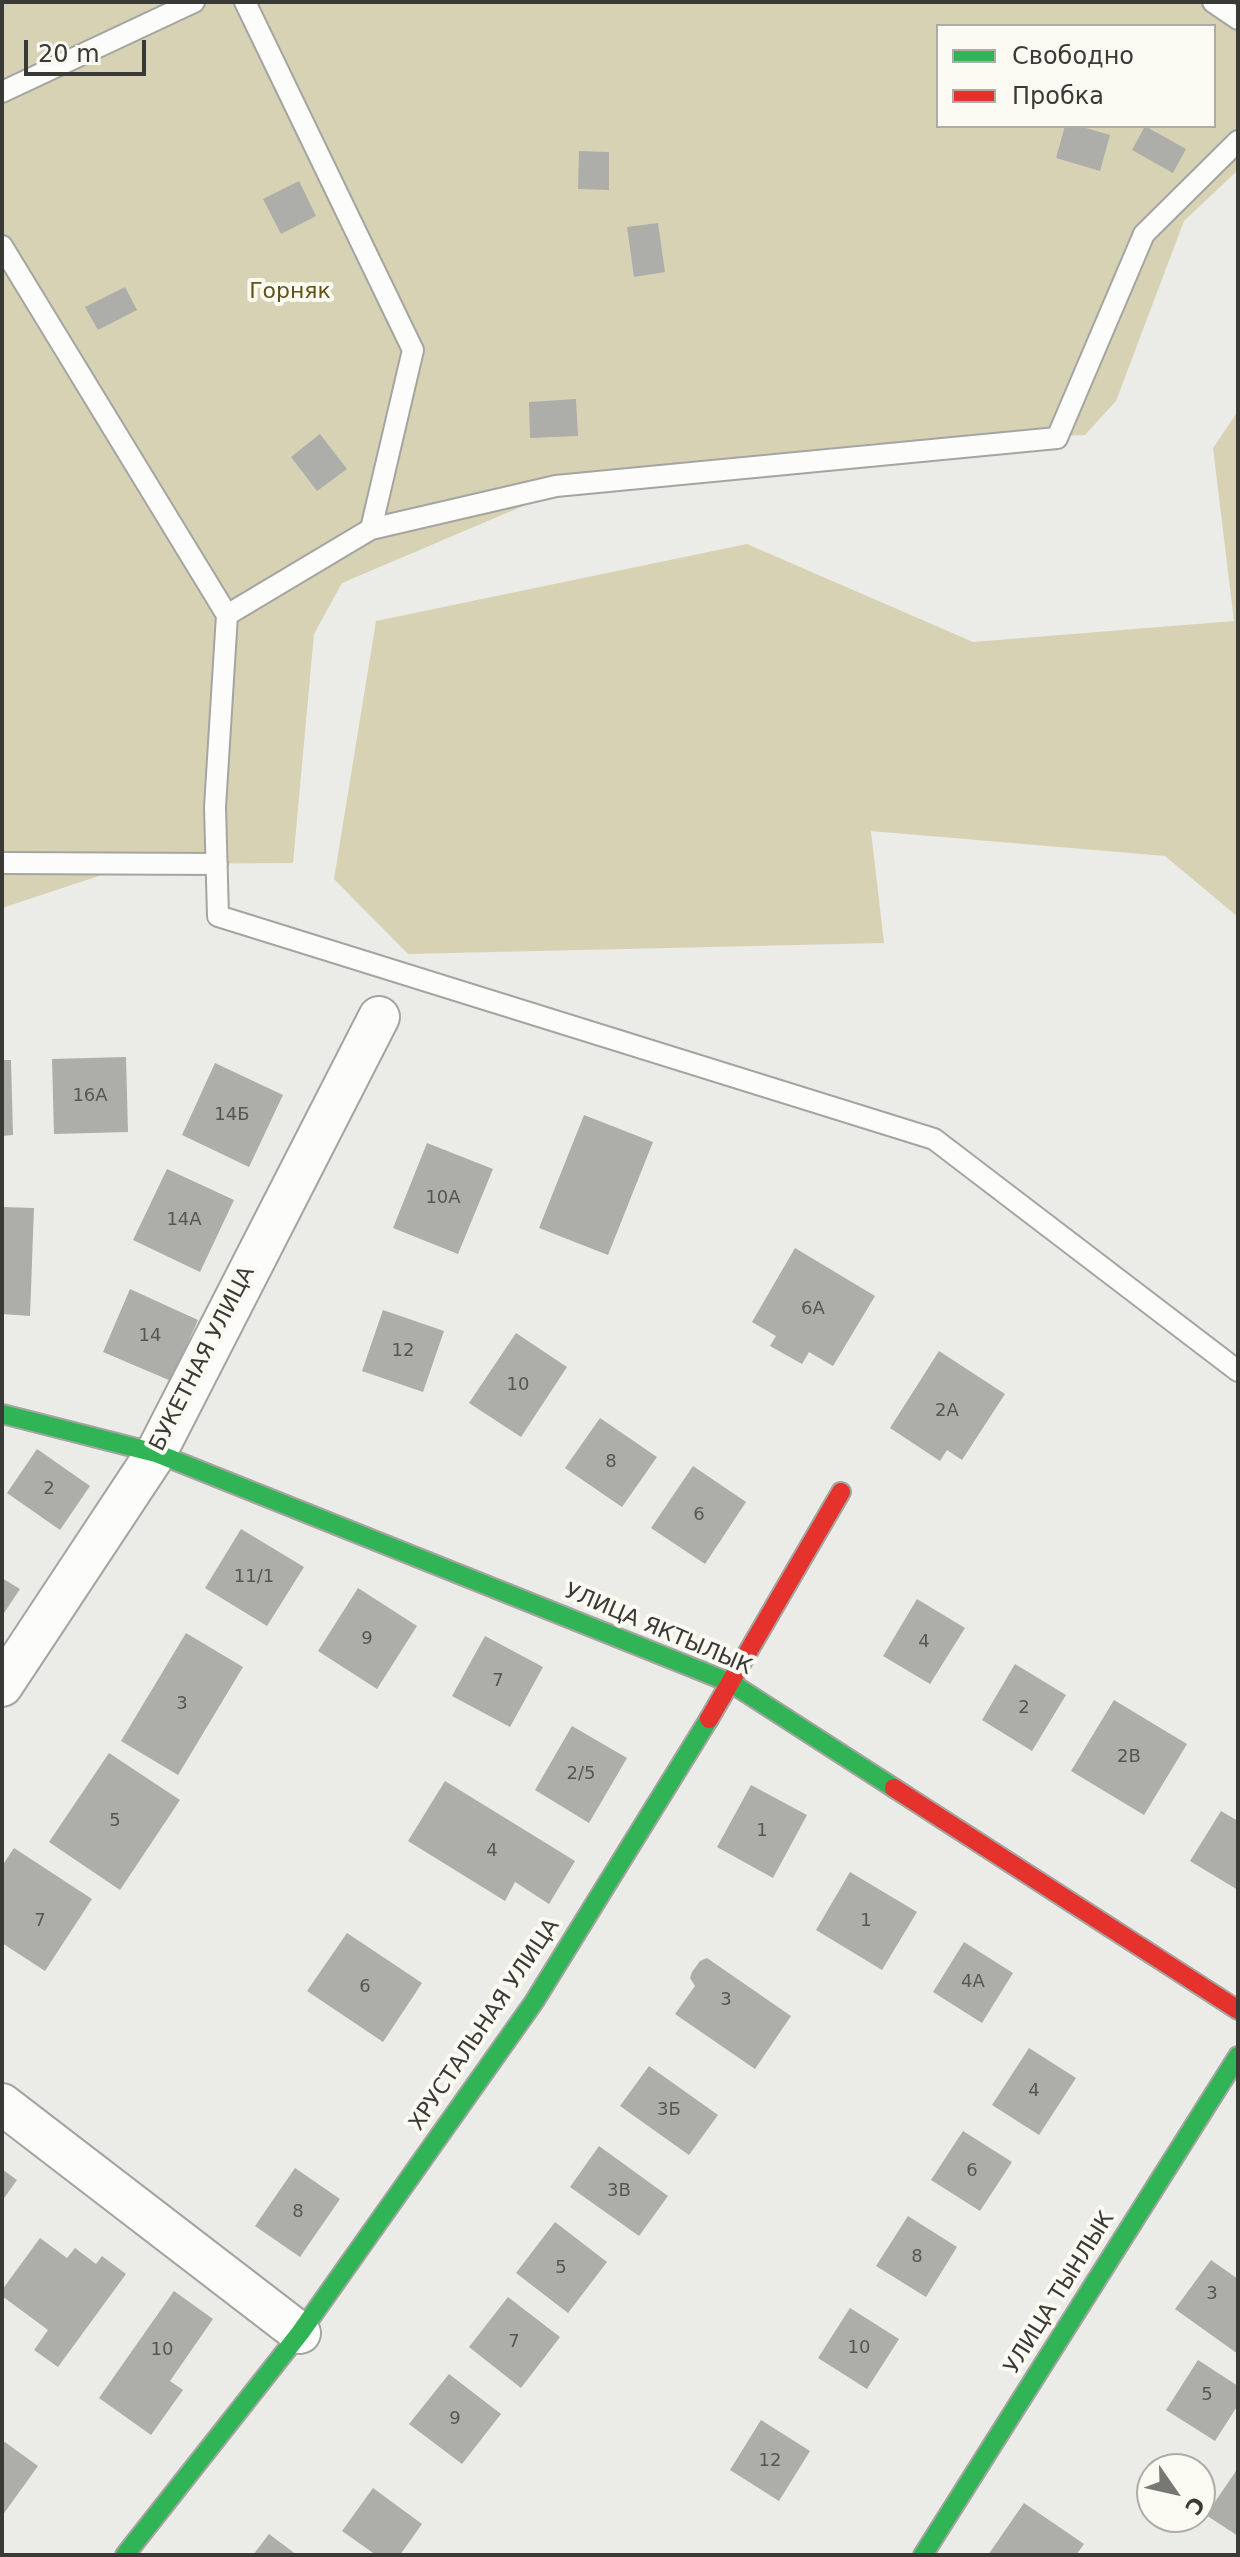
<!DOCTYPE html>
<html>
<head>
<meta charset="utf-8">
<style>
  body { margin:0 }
  #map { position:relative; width:1240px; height:2557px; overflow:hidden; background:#ebebe7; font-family:"DejaVu Sans",sans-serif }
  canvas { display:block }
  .frame { position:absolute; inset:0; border:4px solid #393936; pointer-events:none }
  .legend { position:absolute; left:936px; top:24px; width:280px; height:104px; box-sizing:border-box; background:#faf9f2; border:2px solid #adaca7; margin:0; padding:10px 14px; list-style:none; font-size:24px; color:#393936 }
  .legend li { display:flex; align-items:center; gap:16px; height:40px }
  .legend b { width:40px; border:2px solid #adaca7 }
  .north { position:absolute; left:1136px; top:2453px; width:80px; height:80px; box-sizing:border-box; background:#faf9f2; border:2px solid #adaca7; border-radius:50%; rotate:124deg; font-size:22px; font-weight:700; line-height:32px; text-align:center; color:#393936 }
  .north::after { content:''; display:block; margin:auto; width:28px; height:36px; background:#777774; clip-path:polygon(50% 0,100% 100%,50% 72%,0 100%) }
  .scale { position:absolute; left:24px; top:40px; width:122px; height:36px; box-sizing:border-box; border:4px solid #393936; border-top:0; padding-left:10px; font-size:24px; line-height:28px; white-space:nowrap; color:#393936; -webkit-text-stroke:6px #faf9f2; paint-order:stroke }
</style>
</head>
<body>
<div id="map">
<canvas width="1240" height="2557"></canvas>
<div class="frame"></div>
<ul class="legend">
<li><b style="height:10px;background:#30b455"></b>Свободно</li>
<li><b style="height:10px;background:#e5322d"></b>Пробка</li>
</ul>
<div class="north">С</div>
<div class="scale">20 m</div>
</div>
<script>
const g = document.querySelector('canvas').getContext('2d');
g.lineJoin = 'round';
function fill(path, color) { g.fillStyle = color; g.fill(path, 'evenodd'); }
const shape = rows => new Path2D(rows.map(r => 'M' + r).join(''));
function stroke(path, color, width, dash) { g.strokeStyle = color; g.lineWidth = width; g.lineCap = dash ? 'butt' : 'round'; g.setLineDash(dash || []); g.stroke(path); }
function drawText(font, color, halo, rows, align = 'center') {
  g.font = font + ' "DejaVu Sans",sans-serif'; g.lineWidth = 8; g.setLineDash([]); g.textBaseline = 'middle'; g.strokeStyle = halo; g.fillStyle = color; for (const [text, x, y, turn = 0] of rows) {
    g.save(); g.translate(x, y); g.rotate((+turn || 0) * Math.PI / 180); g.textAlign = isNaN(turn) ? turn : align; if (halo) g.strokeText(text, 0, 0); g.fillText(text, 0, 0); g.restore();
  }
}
const green = shape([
  [2,2,1238,2,1238,170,1184,221,1116,401,1085,435,877,443,603,472,342,583,314,634,293,863,135,864,2,908],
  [938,26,1214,26,1214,126,938,126],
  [1238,411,1238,917,1165,856,871,831,884,943,408,954,334,879,376,621,747,544,973,642,1234,621,1213,448]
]);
const building = shape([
  [1065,126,1079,126,1110,135,1100,171,1056,158],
  [1145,126,1186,149,1173,173,1132,150],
  [579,151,609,152,609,190,578,189],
  [299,181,316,216,281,234,263,199],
  [658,223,665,272,634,277,627,227],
  [125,287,137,310,98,330,85,307],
  [576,399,578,436,530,438,529,402],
  [320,434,347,469,317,491,291,457],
  [126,1057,128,1132,54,1134,52,1059],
  [2,1060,11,1060,13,1135,2,1136],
  [215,1063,283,1095,249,1167,182,1135],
  [584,1115,653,1142,608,1255,539,1228],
  [427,1143,493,1169,458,1254,393,1228],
  [167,1169,234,1200,200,1272,133,1240],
  [2,1207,34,1208,30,1316,2,1314],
  [795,1248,875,1296,833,1366,809,1352,802,1364,770,1346,776,1336,752,1322],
  [130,1289,198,1320,171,1381,103,1352],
  [383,1310,444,1331,423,1392,362,1371],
  [516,1333,567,1367,521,1437,469,1403],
  [939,1351,1005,1394,962,1460,947,1450,940,1461,890,1428],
  [600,1418,657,1457,622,1507,565,1468],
  [37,1449,90,1486,60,1530,7,1493],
  [693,1466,746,1502,705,1564,651,1528],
  [241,1529,304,1567,267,1626,205,1588],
  [2,1578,20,1589,2,1616],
  [358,1588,417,1626,377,1689,318,1651],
  [917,1599,965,1628,930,1684,883,1656],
  [186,1633,243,1667,178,1775,121,1741],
  [485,1636,543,1667,510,1727,452,1696],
  [1015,1664,1066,1695,1032,1751,982,1720],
  [1114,1700,1187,1744,1144,1815,1071,1771],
  [572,1726,627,1758,589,1823,535,1790],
  [109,1753,180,1800,120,1890,49,1842],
  [445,1781,575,1861,549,1904,515,1882,505,1901,408,1841],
  [751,1785,807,1815,773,1878,717,1847],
  [1221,1811,1238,1821,1238,1890,1190,1861],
  [14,1848,92,1899,45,1971,2,1943,2,1866],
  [850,1872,917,1912,882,1970,816,1930],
  [347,1933,422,1983,383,2042,307,1991],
  [964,1942,1013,1973,982,2023,933,1992],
  [707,1958,791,2016,755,2069,675,2014,695,1986,690,1978,692,1972,700,1961],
  [1029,2048,1076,2078,1039,2135,992,2105],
  [649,2066,718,2115,689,2155,620,2106],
  [963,2131,1012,2162,980,2211,931,2180],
  [599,2146,668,2196,639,2236,570,2187],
  [295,2168,340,2199,300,2257,255,2226],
  [2,2169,17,2180,2,2201],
  [908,2216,957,2247,926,2297,876,2266],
  [555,2222,607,2262,568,2313,516,2273],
  [40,2238,67,2258,75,2248,96,2264,102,2256,126,2274,58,2367,34,2350,48,2330,2,2296,2,2290],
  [1211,2260,1238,2279,1238,2354,1175,2309],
  [174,2291,213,2319,170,2381,183,2390,151,2435,99,2398],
  [508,2297,560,2337,521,2388,469,2347],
  [850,2308,899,2339,867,2389,818,2358],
  [1198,2360,1238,2386,1238,2405,1215,2441,1166,2410],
  [449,2374,501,2414,462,2464,409,2424],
  [761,2420,810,2451,779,2501,730,2470],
  [2,2440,38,2466,2,2516],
  [1238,2468,1238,2536,1206,2515],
  [373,2488,422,2524,400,2555,376,2555,342,2531],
  [1024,2503,1084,2544,1076,2555,988,2555],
  [269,2534,297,2555,253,2555]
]);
const lane = shape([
  [245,2,413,350,371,529],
  [1213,2,1238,19],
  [2,92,194,2],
  [1238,141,1144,234,1057,438,556,486,371,529,227,615,215,807,218,916,934,1139,1238,1371],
  [2,246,227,615],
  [2,863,217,864]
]);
const street = shape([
  [2,1686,156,1453,379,1017],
  [2,2104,300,2333]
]);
const fast = shape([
  [2,1414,156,1453,731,1683,894,1788],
  [125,2555,300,2333,534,2002,709,1719],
  [923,2555,1238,2056]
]);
const jam = shape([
  [709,1719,841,1492],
  [894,1788,1238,2010]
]);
const numberNames = [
  ["16А",90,1096],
  ["14Б",232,1115],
  ["10А",443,1198],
  ["14А",184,1220],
  ["6А",813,1309],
  ["14",150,1336],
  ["12",403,1351],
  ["10",518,1385],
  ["2А",947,1411],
  ["8",611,1462],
  ["2",49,1489],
  ["6",699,1515],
  ["11/1",254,1577],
  ["9",367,1639],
  ["4",924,1642],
  ["7",498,1681],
  ["3",182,1704],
  ["2",1024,1708],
  ["2В",1129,1757],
  ["2/5",581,1774],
  ["5",115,1821],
  ["1",762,1831],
  ["4",492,1851],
  ["7",40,1921],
  ["1",866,1921],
  ["4А",973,1982],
  ["6",365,1987],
  ["3",726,2000],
  ["4",1034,2091],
  ["3Б",669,2110],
  ["6",972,2171],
  ["3В",619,2191],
  ["8",298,2212],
  ["8",917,2257],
  ["5",561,2268],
  ["3",1212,2294],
  ["7",514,2342],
  ["10",859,2348],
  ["10",162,2350],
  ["5",1207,2395],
  ["9",455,2419],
  ["12",770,2461]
];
const parkNames = [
  ["Горняк",290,292]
];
const streetNames = [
  ["БУКЕТНАЯ УЛИЦА",203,1359,-63],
  ["УЛИЦА ЯКТЫЛЫК",658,1630,23],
  ["ХРУСТАЛЬНАЯ УЛИЦА",485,2025,-56],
  ["УЛИЦА ТЫНЛЫК",1060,2293,-58]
];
fill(green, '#d8d2b4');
fill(building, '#adadaa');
stroke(lane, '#a4a4a1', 24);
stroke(street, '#a4a4a1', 44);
stroke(fast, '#a4a4a1', 22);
stroke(jam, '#a4a4a1', 22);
stroke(lane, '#fcfcfb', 20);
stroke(street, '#fcfcfb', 40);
stroke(fast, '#30b455', 18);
stroke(jam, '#e5322d', 18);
drawText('18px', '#565653', null, numberNames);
drawText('22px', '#605314', '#faf9f2', parkNames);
drawText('22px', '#393936', '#faf9f2', streetNames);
</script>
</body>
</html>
